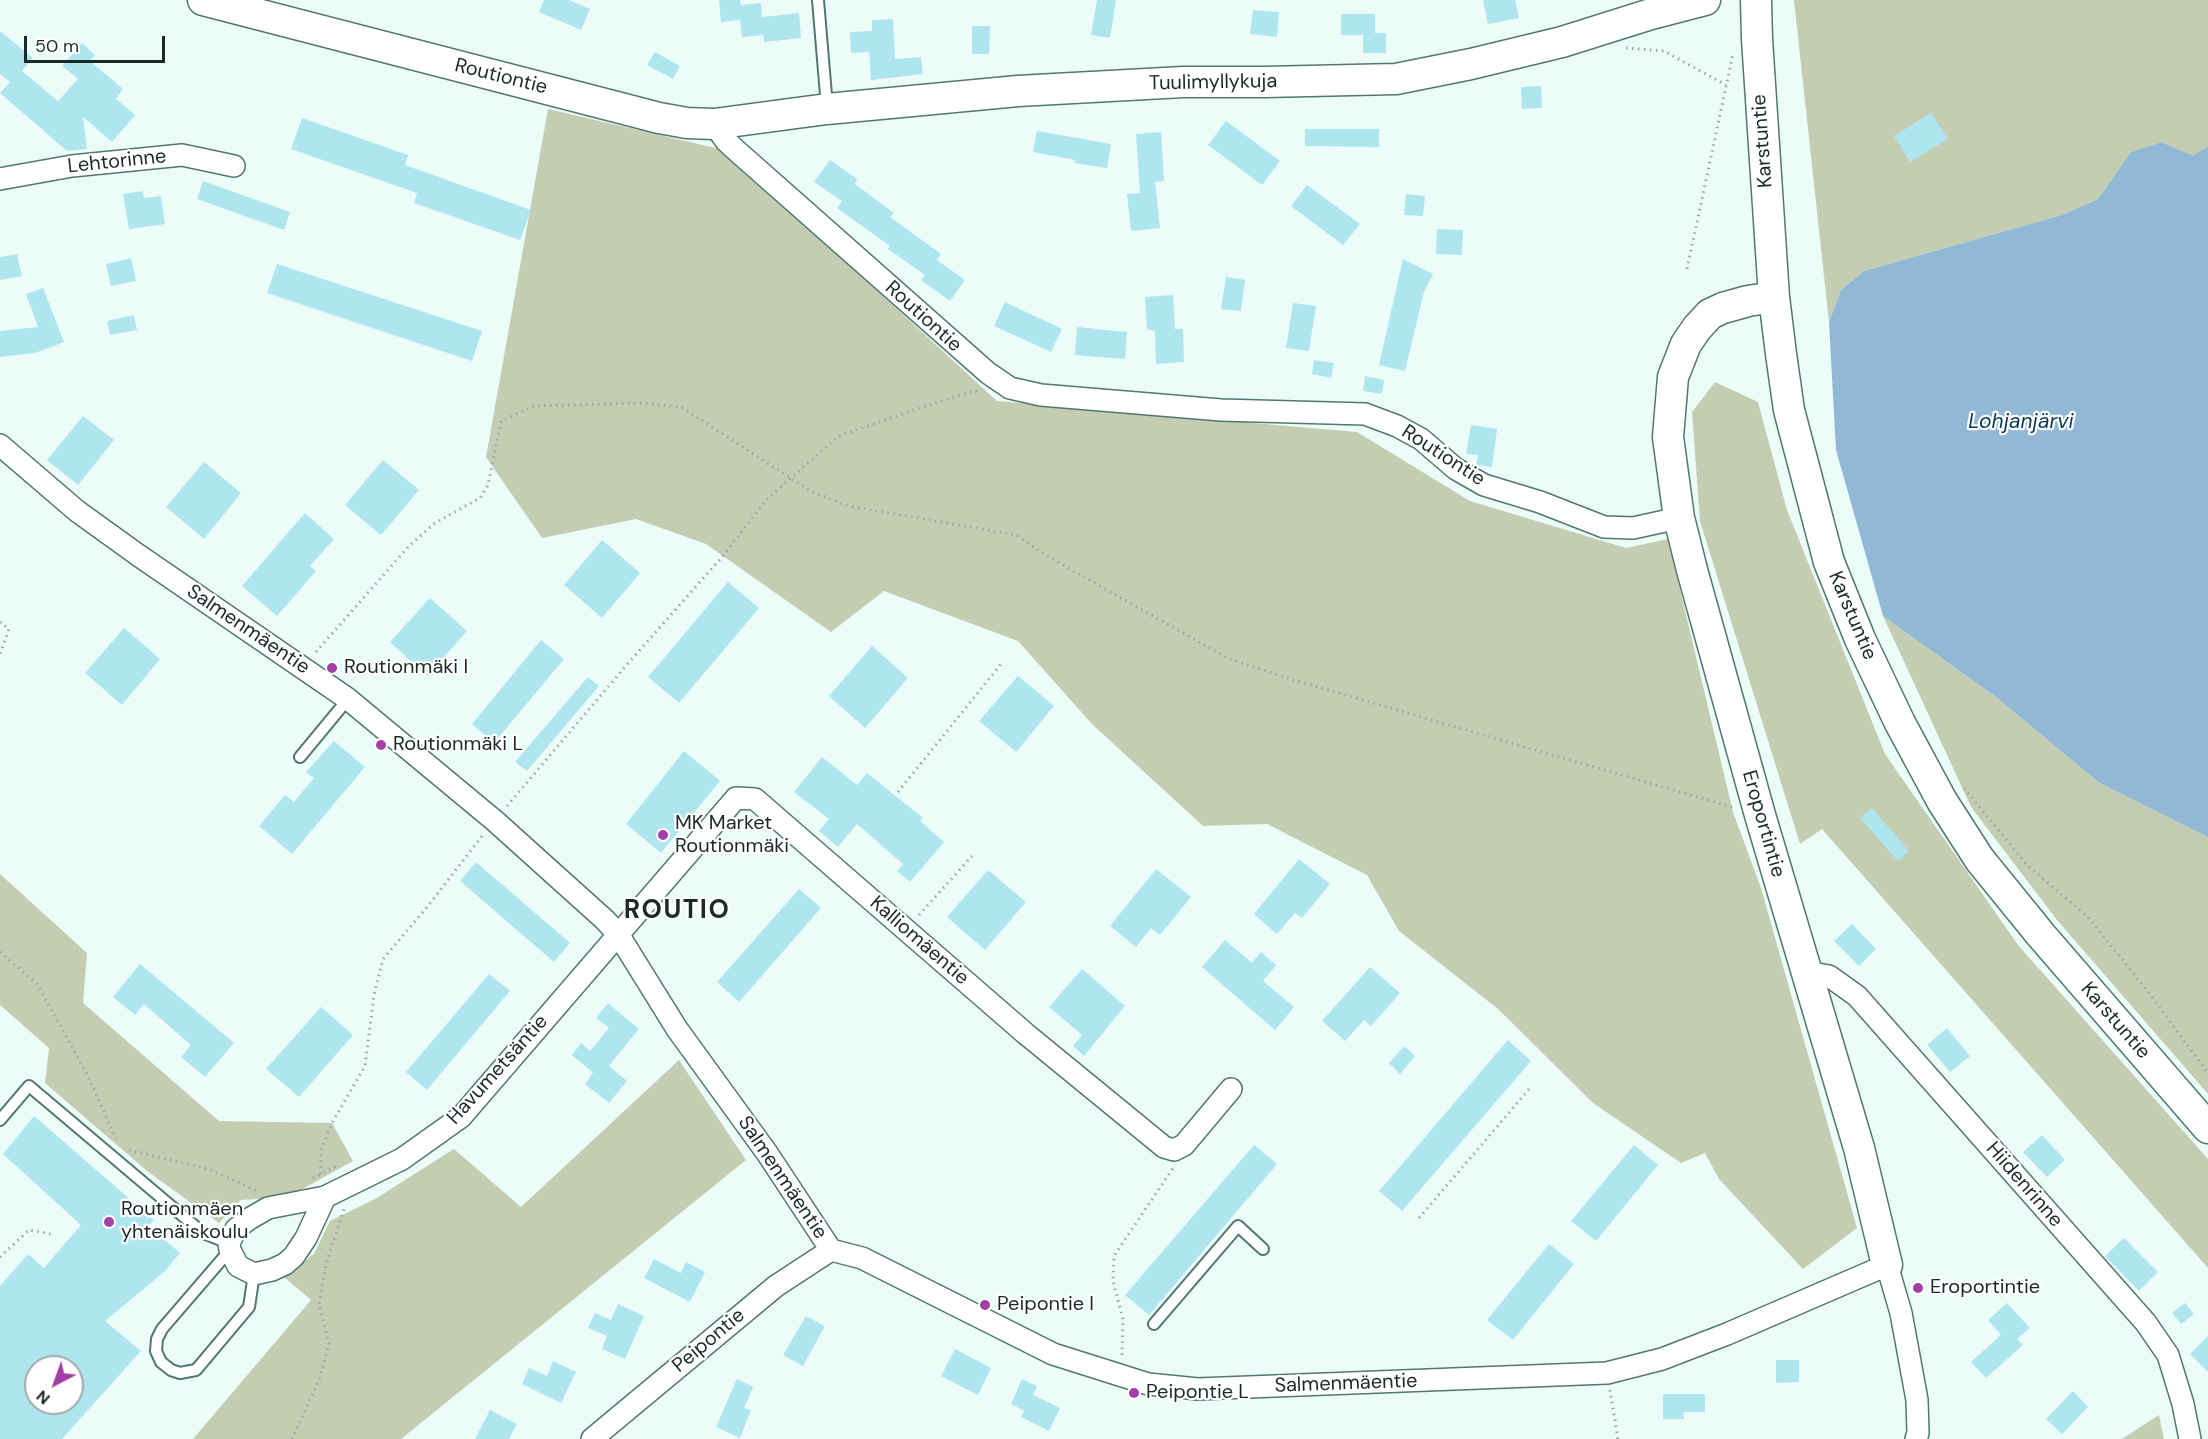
<!DOCTYPE html>
<html>
<head>
<meta charset="utf-8">
<style>
  body { margin:0 }
  #map { position:relative; width:2208px; height:1439px; overflow:hidden; background:#ecfdf9; font-family:"DM Sans",sans-serif }
  canvas { display:block }
  .north { position:absolute; left:24px; top:1355px; width:60px; height:60px; box-sizing:border-box; background:#fff; border:2px solid #a3aaa9; border-radius:50%; rotate:221deg; font-size:16px; font-weight:700; line-height:24px; text-align:center; color:#1a2a27 }
  .north::after { content:''; display:block; margin:auto; width:21px; height:27px; background:#a440a5; clip-path:polygon(50% 0,100% 100%,50% 72%,0 100%) }
  .scale { position:absolute; left:24px; top:36px; width:141px; height:27px; box-sizing:border-box; border:3px solid #1a2a27; border-top:0; padding-left:8px; font-size:18px; line-height:21px; white-space:nowrap; color:#1a2a27; -webkit-text-stroke:4px #fff; paint-order:stroke }
</style>
</head>
<body>
<div id="map">
<canvas width="2208" height="1439"></canvas>
<div class="north">N</div>
<div class="scale">50 m</div>
</div>
<script>
const g = document.querySelector('canvas').getContext('2d');
g.lineJoin = 'round';
function fill(path, color) { g.fillStyle = color; g.fill(path, 'evenodd'); }
const shape = rows => new Path2D(rows.map(r => 'M' + r).join(''));
function stroke(path, color, width, dash) { g.strokeStyle = color; g.lineWidth = width; g.lineCap = dash ? 'butt' : 'round'; g.setLineDash(dash || []); g.stroke(path); }
function drawText(font, color, halo, rows, align = 'center') {
  g.font = font + ' "DM Sans",sans-serif'; g.lineWidth = 4.5; g.setLineDash([]); g.textBaseline = 'middle'; g.strokeStyle = halo; g.fillStyle = color; for (const [text, x, y, turn = 0] of rows) {
    g.save(); g.translate(x, y); g.rotate((+turn || 0) * Math.PI / 180); g.textAlign = isNaN(turn) ? turn : align; if (halo) g.strokeText(text, 0, 0); g.fillText(text, 0, 0); g.restore();
  }
}
const green = shape([
  [1794,0,2208,0,2208,146,2193,157,2161,142,2131,152,2098,199,2062,215,1864,271,1841,290,1829,322],
  [548,109,724,150,997,401,1357,432,1470,501,1626,548,1668,539,1733,812,1761,888,1857,1228,1803,1269,1719,1179,1705,1153,1681,1163,1593,1103,1498,1009,1399,931,1367,875,1267,824,1203,826,1092,724,1018,641,884,591,831,632,706,544,636,519,542,538,486,457],
  [1715,382,1758,402,1787,510,1885,754,2018,945,2208,1159,2208,1268,1822,829,1800,844,1700,521,1692,412],
  [1883,616,1996,697,2098,782,2208,837,2208,1094,2057,920,1971,807],
  [0,874,87,953,83,1003,219,1121,332,1123,353,1161,288,1197,241,1200,219,1223,147,1171,45,1083,49,1048,0,1005],
  [679,1060,746,1160,401,1439,193,1439,311,1300,284,1277,314,1254,330,1221,375,1199,454,1149,521,1207],
  [2159,1415,2164,1439,2121,1439,2125,1437]
]);
const water = shape([
  [2161,142,2193,156,2208,146,2208,837,2098,782,1996,697,1883,616,1836,450,1829,322,1841,290,1864,271,2062,215,2098,199,2131,152]
]);
const building = shape([
  [544,0,569,0,590,9,581,30,539,12],
  [719,0,740,0,741,5,761,3,762,17,799,13,801,38,764,42,763,35,742,37,740,20,721,22],
  [1097,0,1116,0,1110,38,1091,35],
  [1483,0,1515,0,1519,18,1488,24],
  [1253,10,1279,12,1277,37,1250,34],
  [1341,14,1375,14,1375,33,1386,33,1386,53,1363,53,1363,35,1341,35],
  [893,19,895,59,921,57,923,74,871,80,869,52,851,53,850,32,872,31,872,20],
  [972,26,990,26,989,54,972,54],
  [0,31,33,58,22,71,58,101,78,79,62,66,82,43,95,55,90,61,123,89,116,99,135,115,112,142,83,117,87,149,67,151,0,93,10,82,0,74],
  [655,52,680,66,673,79,647,65],
  [1541,86,1542,108,1522,109,1521,87],
  [1931,113,1948,139,1910,162,1894,136],
  [302,118,408,155,405,165,531,210,520,240,414,203,417,193,291,149],
  [1226,121,1280,161,1262,185,1208,145],
  [1305,129,1379,129,1379,147,1305,146],
  [1037,131,1111,144,1107,168,1074,163,1075,160,1033,152],
  [1161,132,1164,181,1155,182,1160,228,1131,231,1127,194,1140,193,1136,134],
  [830,160,857,179,855,184,894,213,890,217,941,254,937,260,965,280,950,301,921,280,925,275,888,249,890,246,837,208,842,201,814,182],
  [203,181,290,212,284,230,197,199],
  [1307,185,1360,224,1343,245,1291,206],
  [143,191,144,198,161,196,165,224,129,229,123,194],
  [1406,194,1425,196,1423,216,1404,215],
  [1437,229,1463,230,1462,255,1436,254],
  [17,254,22,276,0,280,0,257],
  [131,258,136,281,111,286,106,264],
  [1403,259,1433,274,1424,292,1405,371,1379,365],
  [277,264,482,331,472,361,267,293],
  [1226,277,1245,280,1241,311,1221,309],
  [43,288,64,342,35,353,0,357,0,331,38,327,26,294],
  [1173,295,1175,329,1183,329,1184,362,1156,364,1155,331,1147,329,1145,297],
  [1005,302,1062,329,1051,352,994,326],
  [1293,303,1316,306,1309,351,1286,348],
  [134,315,137,330,110,335,107,321],
  [1077,327,1127,332,1125,359,1075,355],
  [1314,360,1334,363,1331,378,1312,374],
  [1365,376,1384,380,1382,394,1363,391],
  [83,416,114,440,78,485,47,460],
  [1471,425,1497,429,1492,467,1476,465,1478,455,1466,454],
  [383,460,419,490,381,535,345,505],
  [204,462,241,493,204,539,166,507],
  [305,513,334,539,310,566,316,571,277,616,242,586],
  [602,540,640,573,602,618,564,585],
  [728,582,759,608,679,703,648,677],
  [430,598,467,631,427,676,390,642],
  [124,628,160,659,122,705,85,673],
  [541,640,564,659,494,743,472,724],
  [872,646,908,678,865,728,829,696],
  [1018,676,1054,706,1016,752,979,721],
  [588,677,599,686,527,771,515,762],
  [334,741,365,767,292,854,259,826,285,795,294,802,314,778,306,772],
  [684,751,720,781,661,853,626,824],
  [822,757,857,785,867,773,923,818,920,821,944,842,910,882,897,871,903,864,857,824,838,847,819,831,829,819,794,792],
  [1872,808,1909,851,1898,861,1860,818],
  [1299,859,1330,884,1302,918,1295,913,1277,934,1254,914],
  [476,862,570,943,554,962,460,881],
  [1156,869,1191,897,1160,935,1151,928,1136,947,1110,926],
  [988,870,1026,902,985,950,947,917],
  [799,889,821,908,739,1002,717,982],
  [1852,924,1876,949,1859,966,1834,941],
  [1225,940,1252,963,1261,952,1276,965,1263,981,1294,1007,1275,1030,1202,967],
  [140,964,234,1043,205,1077,181,1057,191,1045,144,1004,135,1015,113,997],
  [1370,967,1400,993,1371,1026,1364,1020,1345,1041,1322,1021],
  [1082,969,1125,1006,1084,1056,1073,1046,1082,1035,1049,1007],
  [489,974,510,991,427,1090,406,1072],
  [608,1003,639,1029,609,1066,627,1081,609,1103,585,1084,593,1073,572,1055,581,1043,590,1051,609,1028,596,1018],
  [321,1007,353,1035,299,1097,266,1069],
  [1947,1028,1970,1056,1950,1072,1927,1045],
  [1508,1040,1531,1061,1402,1211,1379,1191],
  [1404,1046,1415,1056,1400,1074,1389,1063],
  [34,1116,154,1220,149,1226,180,1253,164,1272,105,1321,141,1351,62,1439,0,1439,0,1286,28,1254,44,1268,81,1225,3,1154],
  [36,1367,72,1367,72,1403,36,1403],
  [2042,1135,2065,1160,2047,1177,2023,1152],
  [1254,1145,1277,1164,1149,1315,1125,1295],
  [1634,1145,1658,1165,1596,1241,1571,1221],
  [2124,1238,2158,1272,2139,1291,2105,1256],
  [1549,1244,1574,1264,1513,1340,1487,1320],
  [654,1259,681,1273,686,1262,705,1272,690,1302,644,1278],
  [2007,1303,2030,1328,2017,1339,2023,1345,1986,1378,1971,1362,2001,1335,1988,1320],
  [2185,1303,2194,1314,2181,1324,2172,1313],
  [618,1304,644,1316,625,1359,602,1349,607,1336,588,1328,595,1313,611,1320],
  [806,1316,825,1326,803,1366,783,1355],
  [2208,1336,2208,1372,2190,1354],
  [955,1349,991,1368,978,1395,941,1376],
  [1776,1360,1799,1360,1799,1382,1776,1383],
  [553,1361,576,1372,561,1403,522,1384,529,1368,547,1376],
  [737,1379,753,1387,744,1408,751,1410,740,1438,716,1427],
  [1022,1379,1037,1386,1033,1395,1060,1408,1049,1431,1021,1417,1024,1411,1011,1404],
  [2073,1391,2088,1407,2062,1434,2046,1419],
  [1663,1394,1705,1394,1705,1412,1683,1412,1684,1419,1663,1419],
  [490,1410,517,1424,509,1439,475,1439]
]);
const path = shape([
  [1626,48,1664,51,1726,85],
  [1687,269,1733,54],
  [0,622,9,629,0,654],
  [316,652,409,546,435,523,480,498,488,485,501,421,534,406,639,403,681,407,812,492,849,506,1016,535,1049,557,1229,659,1294,680,1732,807],
  [1964,788,2027,865,2088,917,2149,993,2208,1073],
  [898,792,1001,664],
  [507,806,624,668,722,557,768,498,839,436,917,409,970,392,978,391],
  [919,915,973,855],
  [0,952,37,984,87,1074,116,1139],
  [129,1150,211,1170,257,1191],
  [321,1174,321,1150,332,1123,365,1066,374,995,383,959,428,906,482,836],
  [313,1178,335,1167,336,1169],
  [1419,1218,1530,1088],
  [0,1257,29,1230,51,1234],
  [1122,1355,1123,1319,1113,1281,1114,1256,1173,1168],
  [1610,1390,1618,1439],
  [292,1439,319,1380,329,1344,319,1304,326,1264,344,1209]
]);
const lane = shape([
  [818,0,827,107],
  [300,757,348,699],
  [0,1120,29,1086,203,1233,229,1243],
  [230,1250,162,1329,157,1339,156,1351,161,1362,171,1370,180,1373,196,1370,249,1307,254,1274],
  [1154,1324,1238,1226,1263,1249]
]);
const street = shape([
  [714,124,726,141,738,152,988,373,1010,388,1041,395,1221,410,1365,414,1397,426,1421,439,1456,469,1484,485,1540,502,1604,527,1633,528,1679,518],
  [0,179,72,166,182,155,234,166],
  [0,445,77,511,138,555,348,699,495,821,605,920,618,934,677,1029,767,1153,831,1250,862,1258,1053,1354,1148,1384,1198,1389,1607,1373,1662,1359,1727,1334,1887,1265,1901,1313,1917,1400,1918,1433,1916,1439],
  [1806,972,1829,976,1857,996,2146,1323,2168,1355,2183,1404,2190,1439],
  [325,1197,306,1238,294,1256,285,1264,272,1270,254,1274,238,1266,230,1250,229,1243,236,1229,249,1219,268,1208,325,1197,402,1159,461,1117,736,798,755,799,1026,1034,1164,1147,1174,1150,1184,1145,1231,1089],
  [592,1439,776,1286,831,1250]
]);
const secondary = shape([
  [203,0,659,118,687,123,714,124,827,109,1018,91,1183,82,1265,82,1396,79,1471,64,1562,42,1651,14,1705,0],
  [1756,0,1757,39,1774,297,1781,354,1789,410,1829,562,1860,639,1900,723,1942,801,1980,860,2041,935,2208,1128],
  [1774,297,1748,301,1723,308,1710,314,1697,328,1686,344,1673,377,1668,437,1679,518,1692,570,1760,815,1859,1148,1887,1265]
]);
const markers = [
  [332,668,6,"#a440a5"],
  [381,745,6,"#a440a5"],
  [663,835,6,"#a440a5"],
  [109,1222,6,"#a440a5"],
  [1918,1288,6,"#a440a5"],
  [985,1305,6,"#a440a5"],
  [1134,1393,6,"#a440a5"]
];
const streetNames = [
  ["Routiontie",501,77,14],
  ["Tuulimyllykuja",1213,83,-1],
  ["Karstuntie",1763,141,-94],
  ["Lehtorinne",117,162,-6],
  ["Routiontie",923,317,42],
  ["Routiontie",1443,456,33],
  ["Karstuntie",1852,616,67],
  ["Salmenmäentie",248,630,34],
  ["Eroportintie",1763,824,74],
  ["Kalliomäentie",919,941,41],
  ["Karstuntie",2115,1021,49],
  ["Havumetsäntie",498,1070,-48],
  ["Salmenmäentie",782,1178,56],
  ["Hiidenrinne",2024,1185,49],
  ["Peipontie",709,1341,-40],
  ["Salmenmäentie",1346,1384,-2]
];
const poiNames = [
  ["Routionmäki I",344,668],
  ["Routionmäki L",393,745],
  ["MK Market",675,824],
  ["Routionmäki",675,847],
  ["Routionmäen",121,1210],
  ["yhtenäiskoulu",121,1233],
  ["Eroportintie",1930,1288],
  ["Peipontie I",997,1305],
  ["Peipontie L",1146,1393]
];
const waterNames = [
  ["Lohjanjärvi",2021,422]
];
const districtNames = [
  ["ROUTIO",677,911]
];
fill(green, '#c4cdb2');
fill(water, '#91b8d4');
fill(building, '#aee5ef');
stroke(lane, '#517870', 14);
stroke(street, '#517870', 24);
stroke(secondary, '#517870', 33);
stroke(path, '#98a9a5', 3, [1.5, 4.5]);
stroke(lane, '#fff', 10);
stroke(street, '#fff', 21);
stroke(secondary, '#fff', 30);
for (const [x, y, r, color] of markers) { const dot = new Path2D(); dot.arc(x, y, r, 0, 2 * Math.PI); g.fillStyle = color; g.fill(dot); stroke(dot, '#fff', 2); }
drawText('20px', '#1a2a27', '#fff', streetNames);
drawText('20px', '#1a2a27', '#fff', poiNames, 'left');
drawText('italic 21px', '#043854', '#fff', waterNames);
g.letterSpacing = '1.5px';
drawText('bold 26px', '#1a2a27', '#fff', districtNames);
g.letterSpacing = '0px';
</script>
</body>
</html>
